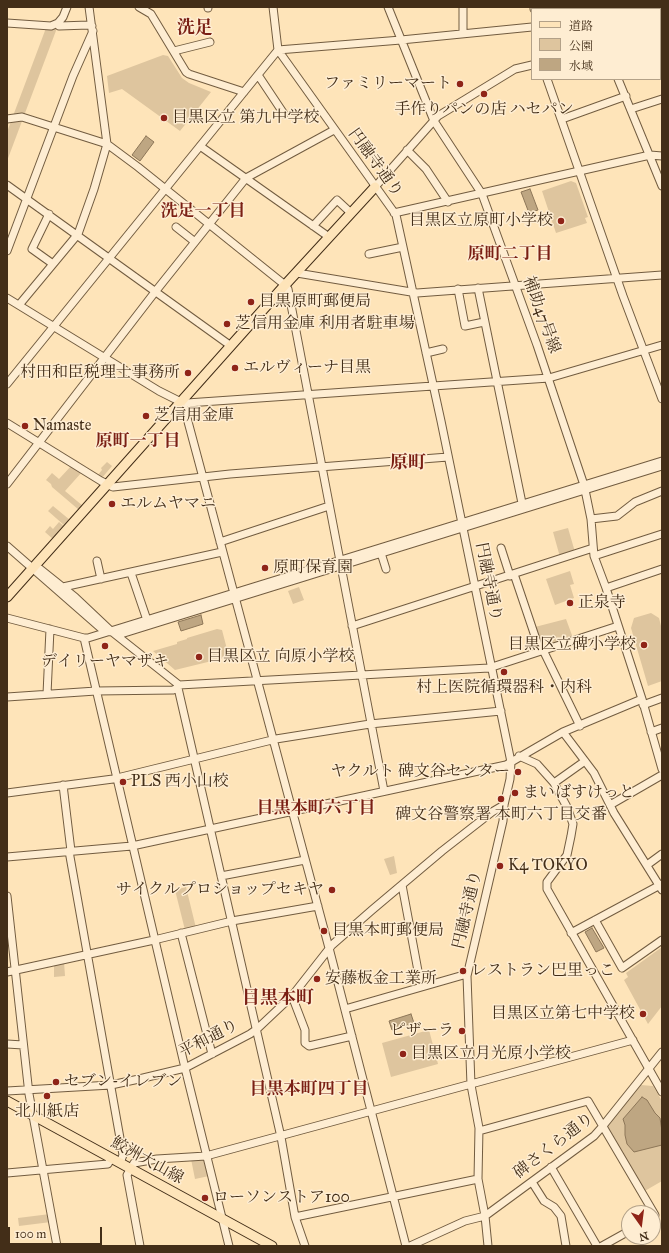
<!DOCTYPE html>
<html>
<head>
<meta charset="utf-8">
<style>
  body { margin:0 }
  #map { position:relative; width:669px; height:1253px; overflow:hidden; background:#fee4b9; font-family:"IM FELL Great Primer","Noto Serif JP",serif }
  canvas { display:block }
  .frame { position:absolute; inset:0; border:8px solid #432e18; pointer-events:none }
  .legend { position:absolute; left:531px; top:8px; width:130px; height:72px; box-sizing:border-box; background:#feedd2; border:1px solid #b3a188; margin:0; padding:5px 7px; list-style:none; font-size:12px; color:#432e18 }
  .legend li { display:flex; align-items:center; gap:8px; height:20px }
  .legend b { width:20px; border:1px solid #b3a188 }
  .north { position:absolute; left:621px; top:1205px; width:40px; height:40px; box-sizing:border-box; background:#feedd2; border:1px solid #b3a188; border-radius:50%; rotate:166deg; font-size:11px; font-weight:700; line-height:16px; text-align:center; color:#432e18 }
  .north::after { content:''; display:block; margin:auto; width:14px; height:18px; background:#8f2418; clip-path:polygon(50% 0,100% 100%,50% 72%,0 100%) }
  .scale { position:absolute; left:8px; top:1227px; width:94px; height:18px; box-sizing:border-box; border:2px solid #432e18; border-top:0; padding-left:5px; font-size:12px; line-height:14px; white-space:nowrap; color:#432e18; -webkit-text-stroke:3px #feedd2; paint-order:stroke }
</style>
</head>
<body>
<div id="map">
<canvas width="669" height="1253"></canvas>
<div class="frame"></div>
<ul class="legend">
<li><b style="height:5px;background:#fee4b9"></b>道路</li>
<li><b style="height:11px;background:#dec59e"></b>公園</li>
<li><b style="height:11px;background:#bea682"></b>水域</li>
</ul>
<div class="north">N</div>
<div class="scale">100 m</div>
</div>
<script>
const g = document.querySelector('canvas').getContext('2d');
g.lineJoin = 'round';
function fill(path, color) { g.fillStyle = color; g.fill(path, 'evenodd'); }
const shape = rows => new Path2D(rows.map(r => 'M' + r).join(''));
function stroke(path, color, width, dash) { g.strokeStyle = color; g.lineWidth = width; g.lineCap = dash ? 'butt' : 'round'; g.setLineDash(dash || []); g.stroke(path); }
function drawText(font, color, halo, rows, align = 'center') {
  g.font = font + ' "IM FELL Great Primer","Noto Serif JP",serif'; g.lineWidth = 3; g.setLineDash([]); g.textBaseline = 'middle'; g.strokeStyle = halo; g.fillStyle = color; for (const [text, x, y, turn = 0] of rows) {
    g.save(); g.translate(x, y); g.rotate((+turn || 0) * Math.PI / 180); g.textAlign = isNaN(turn) ? turn : align; if (halo) g.strokeText(text, 0, 0); g.fillText(text, 0, 0); g.restore();
  }
}
const green = shape([
  [46,28,57,28,7,161,7,132],
  [163,55,168,56,182,78,189,83,211,92,180,131,122,89,109,93,107,76],
  [571,181,576,183,588,217,585,218,587,223,556,233,542,191],
  [107,462,112,466,101,479,97,476,102,470,101,468],
  [72,465,82,472,65,491,83,506,79,510,52,487,51,484,46,480,52,473,59,479],
  [53,506,70,520,65,526,48,511],
  [59,522,65,527,54,540,45,532,50,526,53,529],
  [568,528,575,552,560,557,553,532],
  [570,571,574,584,570,585,574,598,555,605,546,579],
  [299,587,304,600,293,604,288,591],
  [651,613,659,618,662,630,662,681,648,686,631,628,634,618],
  [566,619,573,638,550,645,547,638,541,640,538,635,535,627],
  [217,629,222,630,228,653,224,658,175,670,153,651,177,644,177,642,187,639,187,638],
  [394,856,397,873,390,875,384,859],
  [186,887,196,928,185,930,175,890],
  [662,947,662,1006,648,1024,624,980,628,977,626,973],
  [64,962,65,976,54,977,54,964],
  [429,1030,438,1064,391,1077,382,1043],
  [641,1085,653,1086,662,1101,662,1181,643,1192,604,1127],
  [205,1158,209,1176,195,1179,191,1159],
  [50,1214,51,1222,19,1226,18,1218]
]);
const water = shape([
  [146,136,154,142,140,161,132,155,146,136],
  [530,189,538,210,529,213,521,192,530,189],
  [201,615,203,624,181,631,178,622,201,615],
  [592,928,604,948,596,952,585,932,592,928],
  [411,1014,414,1023,392,1030,389,1021,411,1014],
  [642,1097,647,1100,655,1113,660,1118,662,1131,662,1145,634,1152,627,1144,625,1135,625,1125,623,1119,642,1097]
]);
const minor = shape([
  [139,7,151,14,186,72,189,74,244,92],
  [208,7,208,8],
  [273,7,278,50,396,215,441,421,511,762,510,779,504,805,503,821,467,976,471,1085,479,1128,478,1179,485,1216,488,1246],
  [388,7,434,121,482,194,537,345,584,485,591,519,594,556,606,588,642,699,662,769],
  [534,7,534,9],
  [570,7,571,9],
  [600,7,601,9],
  [7,23,51,26,58,23,63,17,67,7],
  [59,26,89,25,92,26],
  [463,33,463,7],
  [660,36,662,36],
  [174,51,210,42],
  [258,75,284,114],
  [547,79,623,296,662,399],
  [618,79,662,186],
  [631,109,662,99],
  [7,119,22,117,107,144,138,167,285,285,288,289,384,791],
  [562,119,626,96],
  [200,146,329,237],
  [407,150,426,169,448,202],
  [7,185,231,346],
  [375,187,438,116,515,69,532,65],
  [394,213,650,155,662,156],
  [49,214,32,249,53,264],
  [313,226,337,200,351,213],
  [176,227,195,242],
  [7,251,73,76,93,31],
  [369,254,403,247],
  [297,273,417,293,662,275],
  [478,288,523,508],
  [458,289,465,326,484,322],
  [7,298,159,391,181,402,187,403,549,378,662,345],
  [19,305,78,234,94,189,107,144,89,7],
  [426,353,443,349],
  [7,384,278,50,401,40,532,27],
  [183,403,329,948,406,1246],
  [7,423,101,481,113,487,230,474,448,457],
  [7,484,155,292,246,178,334,130],
  [591,519,617,516,635,502,662,491],
  [220,542,329,506],
  [7,546,103,630,121,634,662,466],
  [501,548,510,576],
  [381,553,386,569],
  [594,556,662,534],
  [97,561,101,579],
  [36,568,40,569,75,597,111,631,179,685,489,668,618,626],
  [131,573,147,620],
  [514,574,540,651],
  [63,587,222,552],
  [606,588,662,569],
  [7,618,84,638,88,638,662,461],
  [352,626,593,548],
  [84,638,185,1068,229,1246],
  [543,650,580,726],
  [179,685,178,688,281,1137,295,1217,305,1246],
  [47,694,50,629],
  [7,697,96,691,173,690,178,688],
  [643,705,662,698],
  [563,732,594,773,614,813,662,890],
  [651,732,662,728],
  [519,756,537,764,554,783,567,807,573,824,571,836,567,855,547,882,547,889,662,1092],
  [554,783,585,761],
  [63,785,71,851],
  [7,793,113,779,276,739,370,724,501,711],
  [610,805,662,775],
  [69,851,123,1155,120,1163],
  [7,857,132,846,506,765,563,732,642,699],
  [647,865,662,854],
  [221,876,305,860],
  [402,885,421,987],
  [7,896,29,1094,57,1246],
  [595,920,622,968,662,940],
  [181,933,212,1054],
  [571,933,662,884],
  [7,972,154,940,232,921,318,906],
  [292,996,305,1030,305,1043,309,1046,352,1036],
  [345,1009,467,974],
  [7,1044,23,1045],
  [7,1091,111,1085,139,1079,185,1068,250,1034,257,1029,292,996,332,945,372,910,442,851,492,812,504,805],
  [479,1131,588,1101,655,1215],
  [551,1167,597,1246],
  [7,1173,108,1164,111,1158],
  [532,1182,544,1201,554,1207,561,1216,566,1246],
  [295,1217,478,1179],
  [140,1246,127,1175,134,1163,157,1159,206,1156,633,1040],
  [410,1246,465,1221,485,1216,594,1136,602,1127,662,1052],
  [602,1246,629,1231]
]);
const major = shape([
  [7,597,285,285,375,187],
  [7,1101,272,1246]
]);
const markers = [
  [460,84,4,"#8f2418"],
  [484,94,4,"#8f2418"],
  [164,118,4,"#8f2418"],
  [561,221,4,"#8f2418"],
  [251,302,4,"#8f2418"],
  [227,324,4,"#8f2418"],
  [235,368,4,"#8f2418"],
  [188,373,4,"#8f2418"],
  [146,416,4,"#8f2418"],
  [25,426,4,"#8f2418"],
  [112,504,4,"#8f2418"],
  [265,568,4,"#8f2418"],
  [570,603,4,"#8f2418"],
  [644,645,4,"#8f2418"],
  [105,646,4,"#8f2418"],
  [199,657,4,"#8f2418"],
  [504,672,4,"#8f2418"],
  [518,772,4,"#8f2418"],
  [123,782,4,"#8f2418"],
  [515,793,4,"#8f2418"],
  [501,799,4,"#8f2418"],
  [500,866,4,"#8f2418"],
  [332,890,4,"#8f2418"],
  [324,931,4,"#8f2418"],
  [463,971,4,"#8f2418"],
  [317,979,4,"#8f2418"],
  [643,1014,4,"#8f2418"],
  [462,1031,4,"#8f2418"],
  [403,1054,4,"#8f2418"],
  [56,1082,4,"#8f2418"],
  [47,1096,4,"#8f2418"],
  [205,1198,4,"#8f2418"]
];
const poiNames = [
  ["ファミリーマート",452,84,"right"],
  ["手作りパンの店 ハセパン",484,110,"center"],
  ["目黒区立 第九中学校",172,118],
  ["目黒区立原町小学校",553,221,"right"],
  ["目黒原町郵便局",259,302],
  ["芝信用金庫 利用者駐車場",235,324],
  ["エルヴィーナ目黒",243,368],
  ["村田和臣税理士事務所",180,373,"right"],
  ["芝信用金庫",154,416],
  ["Namaste",33,426],
  ["エルムヤマニ",120,504],
  ["原町保育園",273,568],
  ["正泉寺",578,603],
  ["目黒区立碑小学校",636,645,"right"],
  ["目黒区立 向原小学校",207,657],
  ["デイリーヤマザキ",105,662,"center"],
  ["村上医院循環器科・内科",504,688,"center"],
  ["ヤクルト 碑文谷センター",510,772,"right"],
  ["PLS 西小山校",131,782],
  ["まいばすけっと",523,793],
  ["碑文谷警察署 本町六丁目交番",501,815,"center"],
  ["K4 TOKYO",508,866],
  ["サイクルプロショップセキヤ",324,890,"right"],
  ["目黒本町郵便局",332,931],
  ["レストラン巴里っこ",471,971],
  ["安藤板金工業所",325,979],
  ["目黒区立第七中学校",635,1014,"right"],
  ["ピザーラ",454,1031,"right"],
  ["目黒区立月光原小学校",411,1054],
  ["セブン-イレブン",64,1082],
  ["北川紙店",47,1112,"center"],
  ["ローソンストア100",213,1198]
];
const streetNames = [
  ["円融寺通り",375,163,54],
  ["補助47号線",541,315,70],
  ["円融寺通り",488,582,79],
  ["円融寺通り",468,910,-77],
  ["平和通り",209,1039,-27],
  ["碑さくら通り",554,1146,-38],
  ["鮫洲大山線",147,1161,29]
];
const neighbourhoodNames = [
  ["洗足一丁目",203,212],
  ["原町二丁目",510,255],
  ["原町一丁目",138,442],
  ["目黒本町六丁目",316,809],
  ["目黒本町四丁目",309,1090]
];
const quarterNames = [
  ["洗足",195,29],
  ["原町",408,464],
  ["目黒本町",278,999]
];
fill(green, '#dec59e');
fill(water, '#bea682');
stroke(water, '#8d7658', 1);
stroke(minor, '#725c40', 9);
stroke(major, '#432e18', 11);
stroke(minor, '#feedd2', 7);
stroke(major, '#fee4b9', 9);
for (const [x, y, r, color] of markers) { const dot = new Path2D(); dot.arc(x, y, r, 0, 2 * Math.PI); g.fillStyle = color; g.fill(dot); stroke(dot, '#feedd2', 1.5); }
drawText('16px', '#432e18', '#feedd2', poiNames, 'left');
drawText('16px', '#432e18', '#feedd2', streetNames);
drawText('bold 17px', '#7a1f14', '#feedd2', neighbourhoodNames);
drawText('bold 18px', '#7a1f14', '#feedd2', quarterNames);
</script>
</body>
</html>
